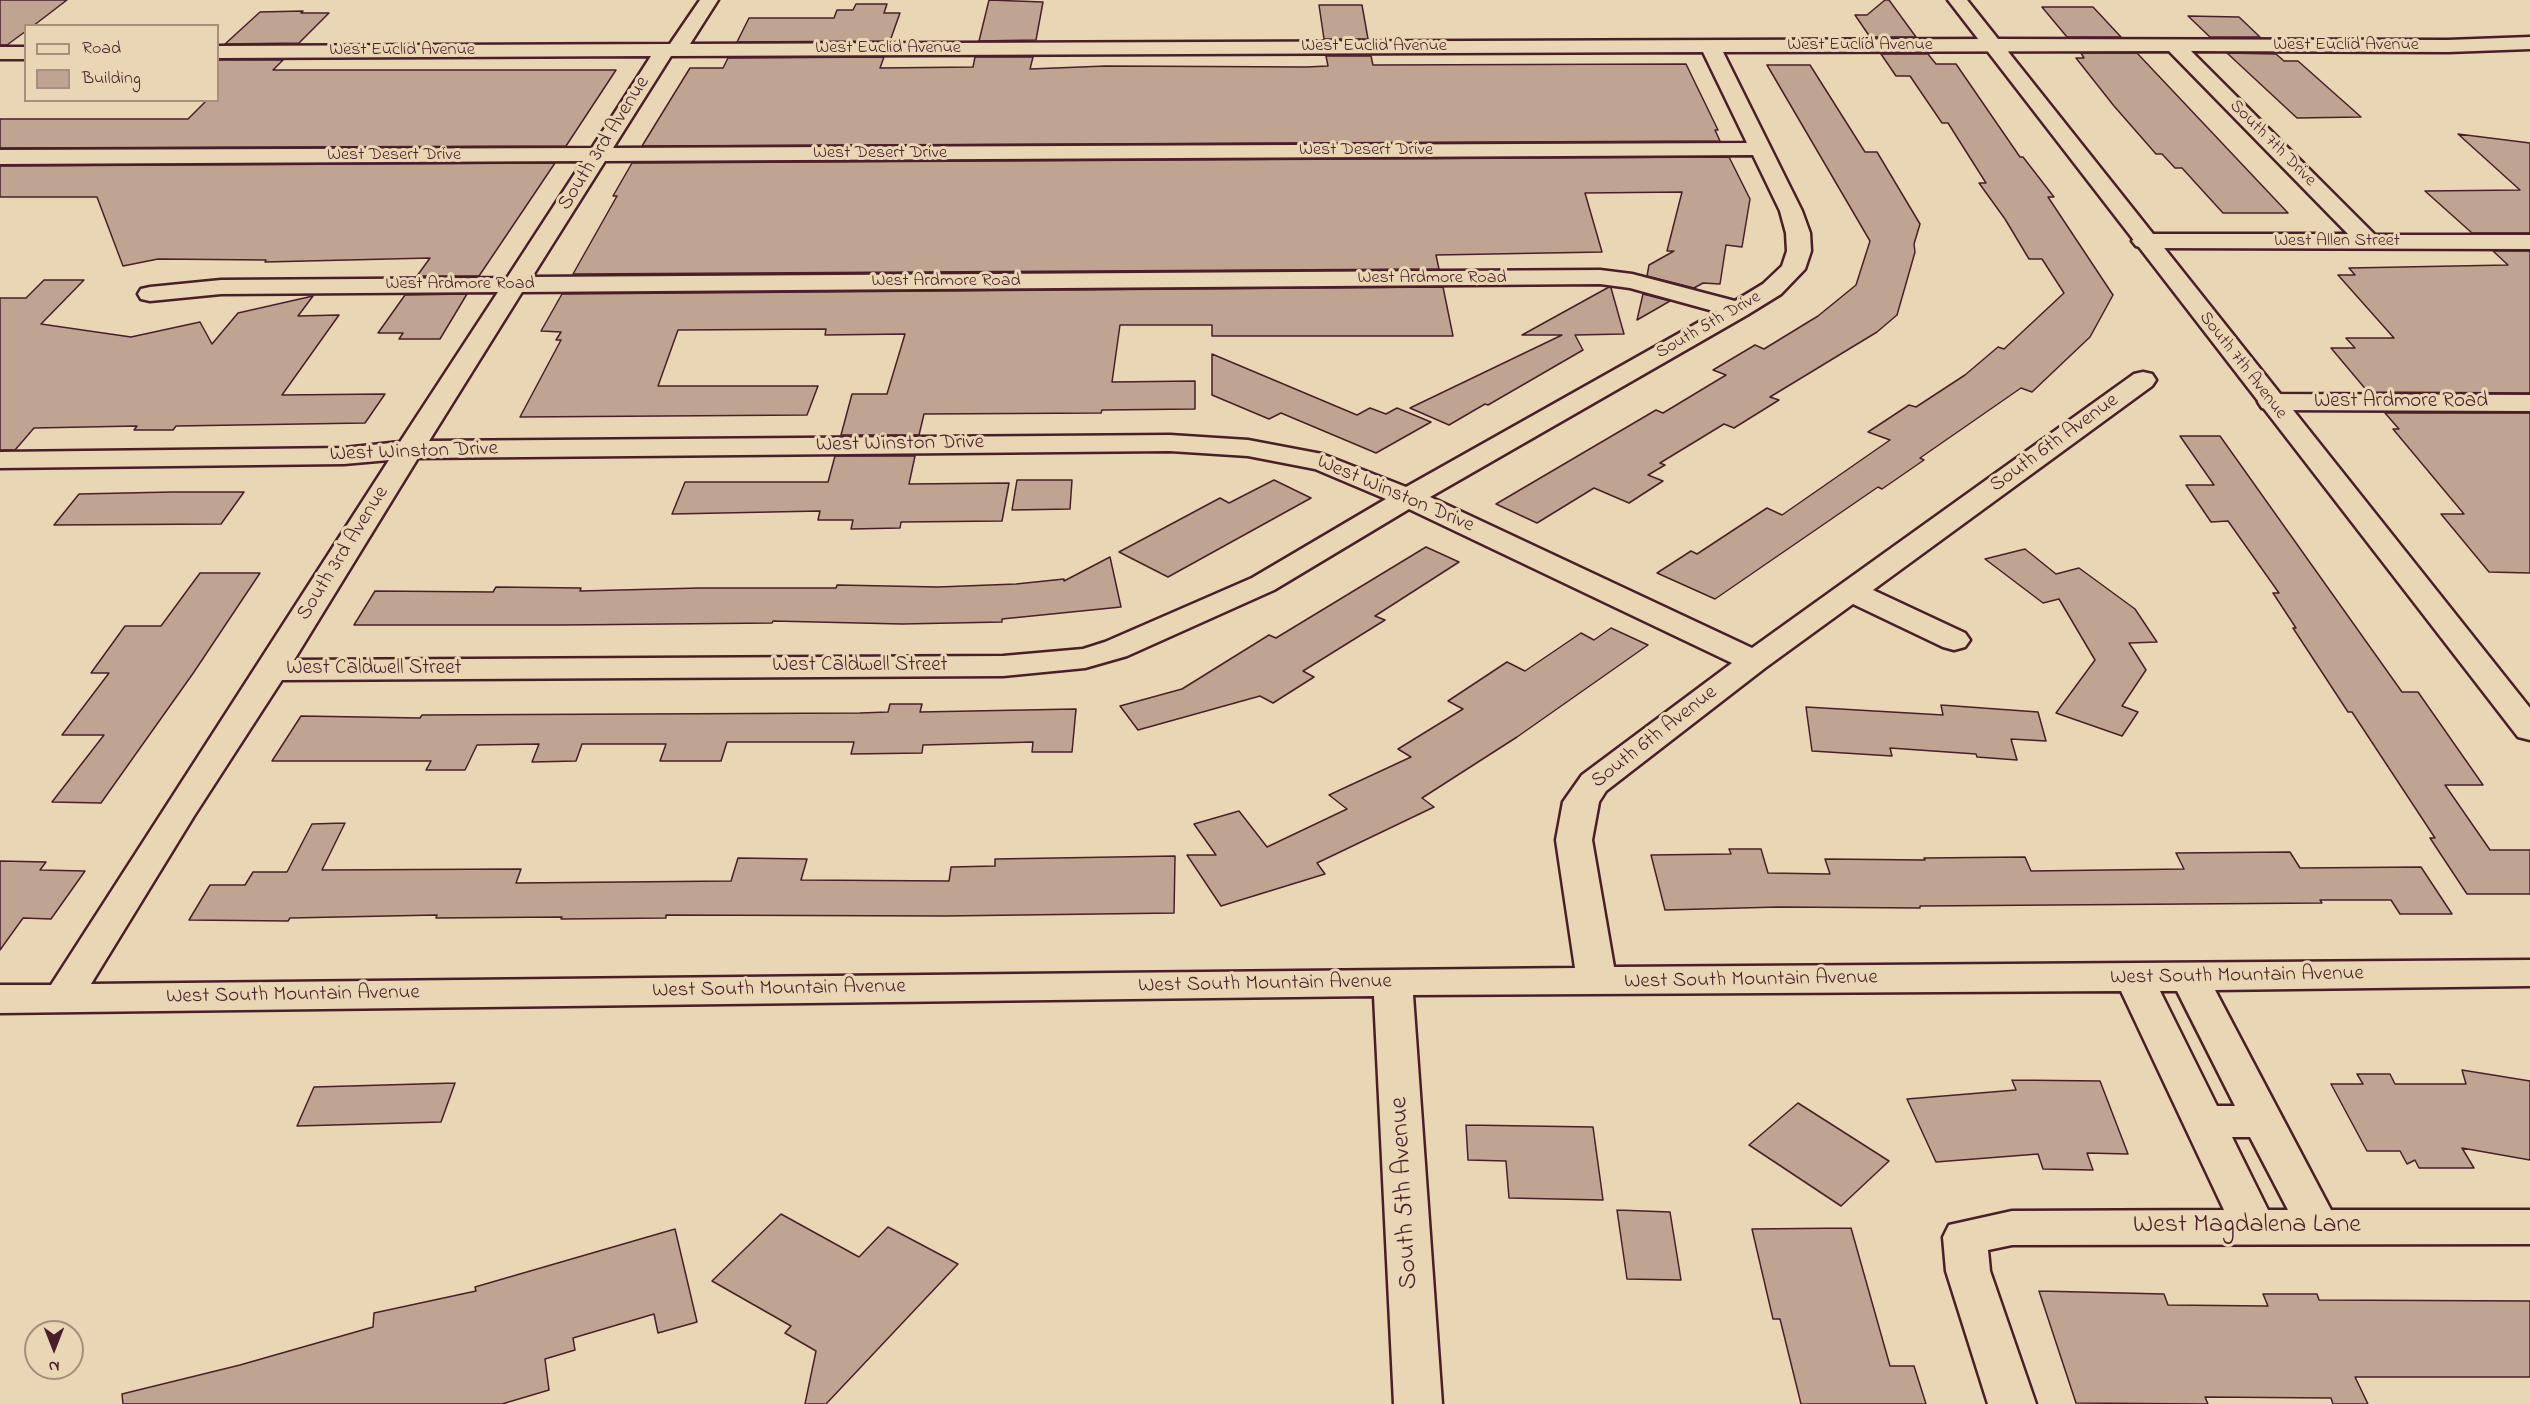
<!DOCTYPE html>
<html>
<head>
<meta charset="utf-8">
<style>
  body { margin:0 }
  #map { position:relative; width:2530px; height:1404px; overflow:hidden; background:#e9d6b4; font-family:"Indie Flower",sans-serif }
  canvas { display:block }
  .legend { position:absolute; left:24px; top:24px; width:195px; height:78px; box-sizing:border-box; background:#e9d6b4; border:2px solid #a98d7d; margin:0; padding:8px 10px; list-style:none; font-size:18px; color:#4a1f2b }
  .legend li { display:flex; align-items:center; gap:12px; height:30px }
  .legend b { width:30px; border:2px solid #a98d7d }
  .north { position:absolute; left:24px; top:1320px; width:60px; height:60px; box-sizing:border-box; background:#e9d6b4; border:2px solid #a98d7d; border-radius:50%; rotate:180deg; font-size:16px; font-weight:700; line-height:24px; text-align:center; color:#4a1f2b }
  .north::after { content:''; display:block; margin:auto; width:21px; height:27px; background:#4a1f2b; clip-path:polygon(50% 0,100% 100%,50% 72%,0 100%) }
</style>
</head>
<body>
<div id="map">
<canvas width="2530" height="1404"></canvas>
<ul class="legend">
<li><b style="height:8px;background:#e9d6b4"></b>Road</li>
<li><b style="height:16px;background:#bfa591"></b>Building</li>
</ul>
<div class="north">N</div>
</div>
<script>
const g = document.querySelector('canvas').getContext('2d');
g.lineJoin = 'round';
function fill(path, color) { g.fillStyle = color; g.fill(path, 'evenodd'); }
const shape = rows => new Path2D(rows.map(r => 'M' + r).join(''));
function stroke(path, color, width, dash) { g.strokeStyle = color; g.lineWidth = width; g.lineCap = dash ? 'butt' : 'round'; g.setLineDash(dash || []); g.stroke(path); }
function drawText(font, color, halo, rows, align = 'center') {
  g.font = font + ' "Indie Flower",sans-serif'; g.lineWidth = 6; g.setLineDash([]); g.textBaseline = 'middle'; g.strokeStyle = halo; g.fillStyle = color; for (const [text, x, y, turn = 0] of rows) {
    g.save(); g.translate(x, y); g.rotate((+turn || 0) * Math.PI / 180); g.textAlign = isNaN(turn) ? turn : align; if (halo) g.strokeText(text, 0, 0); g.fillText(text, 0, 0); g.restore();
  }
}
const building = shape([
  [0,0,67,0,33,26,26,26,26,31,7,45,0,45,0,0],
  [989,0,1043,2,1036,40,979,41,989,0],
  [1885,0,1889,0,1916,37,1870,37,1855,15,1867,15,1885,0],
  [856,4,887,4,884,13,900,13,890,41,737,42,749,18,834,18,837,10,853,10,856,4],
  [1319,5,1362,5,1368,39,1324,39,1319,5],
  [2042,7,2093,7,2121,37,2067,37,2042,7],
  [303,11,301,13,329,13,299,43,225,44,260,12,303,11],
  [2188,16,2239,17,2260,37,2210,37,2188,16],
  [2081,53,2137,53,2288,213,2223,213,2182,168,2175,168,2162,154,2156,154,2114,106,2076,58,2084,58,2081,53],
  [2227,53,2276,54,2284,61,2298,61,2361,117,2297,118,2227,53],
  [1881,54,1928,54,1936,64,1956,64,2020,157,2023,157,2054,197,2048,197,2113,295,2090,337,2032,392,2021,388,1920,458,1924,460,1882,489,1878,487,1715,599,1657,573,1691,551,1697,554,1767,508,1782,515,1890,440,1868,432,1909,405,1916,407,1965,375,1998,347,2004,349,2064,293,2042,259,2029,259,2005,219,1979,183,1986,183,1948,123,1942,123,1910,76,1896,76,1881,54],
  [1326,56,1371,56,1373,65,1686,64,1718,130,1715,130,1720,141,642,146,690,68,723,68,728,58,884,57,880,68,973,67,975,57,1033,57,1030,69,1106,66,1306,67,1328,66,1326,56],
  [218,60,283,60,273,70,616,70,566,146,0,148,0,119,188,119,207,100,218,100,218,60],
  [1767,65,1810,65,1865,152,1877,152,1920,224,1914,244,1915,252,1897,315,1877,332,1770,397,1779,400,1734,428,1724,424,1660,463,1665,465,1648,475,1663,481,1629,503,1594,488,1537,523,1496,504,1656,410,1663,413,1726,375,1713,370,1755,345,1764,349,1818,316,1856,285,1870,241,1767,65],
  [2458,134,2530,143,2530,233,2472,233,2425,191,2520,190,2458,134],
  [1729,157,1750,199,1742,247,1726,245,1720,284,1703,283,1694,288,1647,276,1649,265,1674,251,1667,251,1682,192,1585,193,1602,252,1436,255,1439,269,573,274,617,196,613,196,632,163,1729,157],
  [555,163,479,276,417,276,430,258,265,262,266,260,158,259,123,266,97,197,0,197,0,166,555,163],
  [2493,251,2530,251,2530,393,2368,392,2331,348,2355,348,2346,338,2394,338,2338,275,2355,275,2349,268,2508,265,2493,251],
  [44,280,84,280,41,324,131,337,200,322,212,344,238,313,313,296,298,316,339,315,282,395,385,394,365,423,176,426,173,430,134,430,137,426,34,428,15,450,0,450,0,298,26,298,44,280],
  [1443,287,1453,336,1212,336,1212,325,1120,325,1112,382,1195,381,1195,409,1102,410,1101,413,924,414,919,435,841,435,852,394,887,394,905,334,825,335,826,329,678,330,658,386,818,386,807,415,520,417,561,340,556,340,561,332,541,331,562,294,1443,287],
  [1609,287,1611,288,1624,334,1575,335,1583,350,1488,405,1485,404,1449,425,1410,408,1562,335,1522,335,1609,287],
  [467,294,440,339,399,339,403,333,378,333,405,295,467,294],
  [1643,294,1670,301,1637,320,1643,294],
  [1212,354,1357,415,1370,408,1386,414,1397,408,1431,422,1376,453,1281,413,1269,419,1212,395,1212,354],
  [2385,413,2530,413,2530,573,2489,572,2441,514,2464,514,2393,429,2399,429,2385,413],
  [2180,436,2220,436,2402,692,2418,692,2483,785,2445,785,2490,850,2530,850,2530,894,2467,894,2430,838,2435,838,2352,712,2348,712,2293,628,2296,628,2273,593,2279,593,2228,521,2211,522,2186,485,2214,485,2180,436],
  [835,456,915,456,909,484,1009,483,1002,521,901,522,900,528,851,529,853,520,818,520,820,511,672,514,685,482,828,482,835,456],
  [1017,480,1072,480,1070,509,1012,510,1017,480],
  [1274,480,1311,498,1168,577,1119,552,1220,498,1229,503,1274,480],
  [172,492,244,492,221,524,54,525,79,494,172,492],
  [1426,547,1459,562,1375,616,1385,620,1303,671,1314,677,1273,703,1260,696,1138,730,1120,706,1182,689,1269,635,1276,638,1426,547],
  [2025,549,2056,574,2079,568,2135,609,2157,642,2129,643,2146,670,2122,706,2138,712,2122,736,2056,713,2095,660,2059,599,2043,603,1985,559,2025,549],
  [1110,557,1121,607,1002,619,1002,622,902,624,773,621,772,623,563,625,354,625,375,591,493,592,496,587,581,588,580,591,699,588,836,588,837,585,938,587,1016,584,1064,579,1064,581,1110,557],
  [200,573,260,573,194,672,101,803,52,802,104,735,62,735,109,673,91,673,125,626,161,626,200,573],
  [1611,628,1648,645,1517,737,1422,798,1434,807,1317,863,1325,874,1221,906,1187,855,1216,855,1194,824,1239,811,1267,847,1347,809,1329,795,1411,757,1398,749,1463,709,1448,701,1507,662,1525,671,1581,633,1594,640,1611,628],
  [890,704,922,704,920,712,1076,709,1072,752,1032,752,1033,742,923,745,922,753,851,754,854,742,727,742,721,761,660,761,666,744,582,744,576,761,532,762,539,744,477,745,465,770,426,770,431,761,272,761,301,716,420,718,422,715,860,713,888,712,890,704],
  [1941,705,2038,712,2046,741,2011,739,2017,760,1977,757,1976,754,1890,748,1892,756,1812,751,1806,707,1943,715,1941,705],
  [345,823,322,870,521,869,516,883,731,881,738,858,807,859,801,880,949,881,951,867,995,866,995,859,1175,856,1174,913,944,916,666,915,666,918,561,919,562,917,436,918,437,915,290,918,288,921,189,920,210,885,245,885,253,872,287,872,312,824,345,823],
  [1729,849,1761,849,1768,873,1830,874,1825,859,1925,860,1924,858,2025,857,2031,871,2184,869,2176,853,2290,852,2300,868,2421,867,2452,914,2400,914,2391,900,2320,900,2322,903,1920,906,1920,908,1779,907,1665,910,1651,855,1731,854,1729,849],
  [0,861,46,862,40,870,85,871,51,919,23,918,0,950,0,861],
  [2462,1070,2530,1081,2530,1160,2462,1148,2474,1168,2419,1168,2415,1160,2407,1164,2400,1151,2367,1151,2331,1084,2363,1084,2357,1074,2390,1074,2395,1084,2466,1084,2462,1070],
  [2012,1080,2100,1081,2128,1154,2087,1153,2093,1170,2043,1169,2038,1154,1936,1162,1907,1099,2016,1090,2012,1080],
  [455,1083,441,1122,297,1126,314,1087,455,1083],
  [1798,1103,1889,1161,1841,1206,1749,1145,1798,1103],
  [1466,1125,1593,1127,1603,1200,1509,1198,1506,1161,1468,1160,1466,1125],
  [1617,1210,1670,1212,1681,1280,1627,1279,1617,1210],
  [781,1214,859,1257,888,1227,958,1264,826,1404,805,1404,816,1351,785,1333,791,1326,712,1281,781,1214],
  [1851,1228,1890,1366,1914,1366,1926,1404,1801,1404,1780,1319,1773,1319,1752,1229,1851,1228],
  [675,1229,697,1322,658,1333,654,1314,573,1338,575,1350,545,1359,549,1390,502,1404,123,1404,122,1394,240,1365,373,1327,374,1313,476,1291,475,1287,675,1229],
  [2039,1291,2164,1294,2168,1305,2268,1306,2263,1294,2317,1294,2319,1300,2530,1301,2530,1377,2355,1377,2368,1404,2333,1404,2331,1398,2205,1397,2208,1404,2076,1403,2039,1291]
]);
const minor = shape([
  [700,0,718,0,690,44,1992,39,2448,40,2530,37,2530,49,2448,52,2191,51,2375,235,2530,235,2530,249,2144,248,2136,246,2132,241,2136,236,2144,234,2348,234,2169,51,1723,52,1802,211,1810,233,1811,251,1805,269,1781,294,1747,315,1430,497,1752,648,2134,374,2143,372,2152,374,2156,380,2152,386,1873,590,1965,633,1970,640,1965,647,1954,650,1943,647,1853,604,1765,668,1606,791,1599,802,1592,840,1614,967,2530,960,2530,986,2215,990,2331,1210,2530,1210,2530,1244,2012,1245,1988,1250,1990,1271,2036,1404,1988,1404,1946,1271,1943,1237,1949,1225,2012,1211,2224,1210,2121,991,1413,995,1442,1404,1394,1404,1374,996,0,1013,0,985,51,985,389,460,344,464,0,468,0,452,344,448,400,442,498,292,221,294,150,301,141,299,138,294,141,289,150,287,221,280,507,278,583,161,0,164,0,150,592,148,651,56,218,58,218,46,670,44,700,0],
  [1703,52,1747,143,613,148,671,56,1703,52],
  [1753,155,1780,211,1786,233,1787,251,1782,266,1763,284,1735,301,1632,274,1600,270,532,277,605,161,1753,155],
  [1600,284,1630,288,1717,312,1406,487,1322,454,1248,440,1170,435,429,441,522,292,1600,284],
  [1170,451,1248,456,1315,469,1386,499,1252,578,1105,642,1083,649,1003,656,294,660,418,458,1170,451],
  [1409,509,1732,663,1582,775,1563,802,1556,840,1575,968,91,984,194,816,282,680,1003,676,1085,668,1127,656,1274,590,1409,509],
  [2160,991,2177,991,2235,1106,2217,1106,2160,991],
  [2232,1137,2250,1137,2288,1210,2268,1210,2232,1137],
  [0,47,26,47,26,59,0,59,0,47],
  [2271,394,2530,395,2530,411,2271,410,2262,408,2258,402,2262,396,2271,394]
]);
const tertiary = shape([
  [1948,0,1967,0,2530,708,2530,740,2518,737,1948,0]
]);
const farStreetnames = [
  ["West Euclid Avenue",1860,46],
  ["West Euclid Avenue",2346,46],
  ["West Euclid Avenue",1374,47],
  ["West Euclid Avenue",888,49],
  ["West Euclid Avenue",402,51],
  ["South 7th Drive",2272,144,45],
  ["West Desert Drive",1366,151],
  ["West Desert Drive",880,154],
  ["West Desert Drive",394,156],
  ["West Allen Street",2337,242],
  ["West Ardmore Road",1432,279],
  ["West Ardmore Road",946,282],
  ["West Ardmore Road",460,285],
  ["South 5th Drive",1709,326,-30],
  ["South 7th Avenue",2242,366,52]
];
const streetNames = [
  ["South 3rd Avenue",605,144,-58],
  ["West Ardmore Road",2401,403],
  ["South 6th Avenue",2055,444,-36],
  ["West Winston Drive",900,445,-1],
  ["West Winston Drive",414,453,-2],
  ["West Winston Drive",1395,495,23],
  ["South 3rd Avenue",344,554,-58],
  ["West Caldwell Street",860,667],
  ["West Caldwell Street",374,670],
  ["South 6th Avenue",1655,738,-38],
  ["West South Mountain Avenue",2237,977,-1],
  ["West South Mountain Avenue",1751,981,-1],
  ["West South Mountain Avenue",1265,985,-1],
  ["West South Mountain Avenue",779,990,-1],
  ["West South Mountain Avenue",293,996,-1]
];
const nearStreetnames = [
  ["South 5th Avenue",1406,1193,-93],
  ["West Magdalena Lane",2247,1227]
];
fill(building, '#bfa591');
stroke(building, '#4a1f2b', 1.5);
stroke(minor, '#4a1f2b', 5);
stroke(tertiary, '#4a1f2b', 5);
fill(minor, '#e9d6b4');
fill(tertiary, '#e9d6b4');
drawText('18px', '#4a1f2b', '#e9d6b4', farStreetnames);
drawText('21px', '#4a1f2b', '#e9d6b4', streetNames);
drawText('26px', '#4a1f2b', '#e9d6b4', nearStreetnames);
</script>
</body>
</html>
